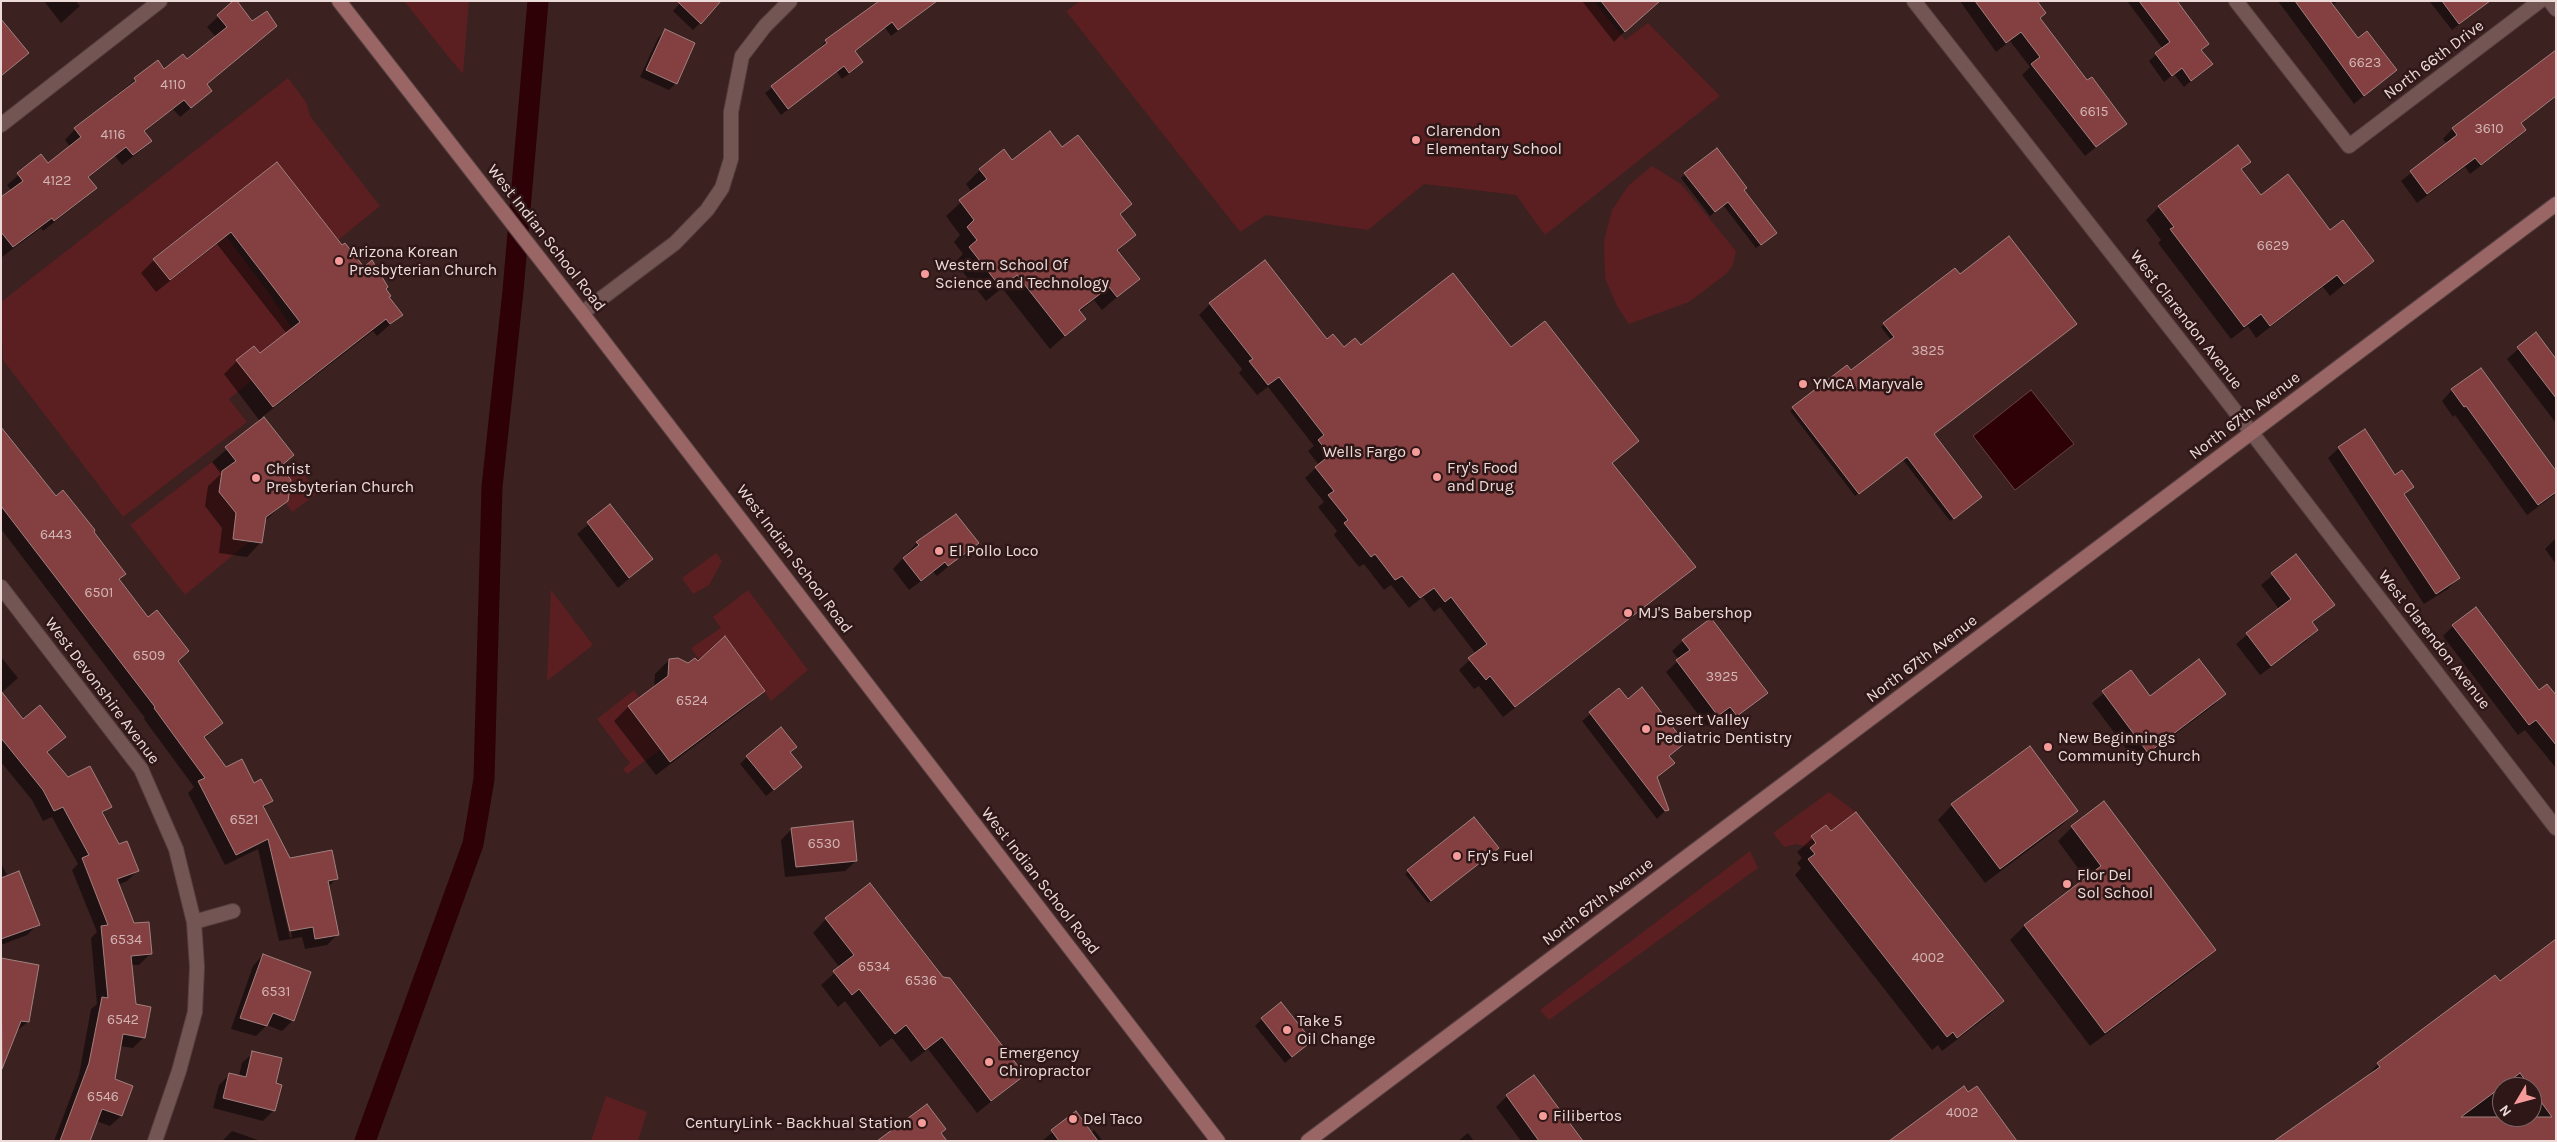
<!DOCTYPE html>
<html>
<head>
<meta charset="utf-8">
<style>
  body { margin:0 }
  #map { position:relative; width:2557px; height:1142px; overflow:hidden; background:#3b2120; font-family:Karla,sans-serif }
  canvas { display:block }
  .frame { position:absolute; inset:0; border:2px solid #eddbda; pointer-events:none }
  .north { position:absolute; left:2492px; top:1077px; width:50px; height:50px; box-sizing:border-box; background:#301717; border:1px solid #7c6565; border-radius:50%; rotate:233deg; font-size:14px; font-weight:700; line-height:20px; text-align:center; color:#eddbda }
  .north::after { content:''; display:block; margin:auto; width:18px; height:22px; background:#f59b9a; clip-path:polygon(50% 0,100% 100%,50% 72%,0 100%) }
</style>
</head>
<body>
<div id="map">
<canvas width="2557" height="1142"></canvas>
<div class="frame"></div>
<div class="north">N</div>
</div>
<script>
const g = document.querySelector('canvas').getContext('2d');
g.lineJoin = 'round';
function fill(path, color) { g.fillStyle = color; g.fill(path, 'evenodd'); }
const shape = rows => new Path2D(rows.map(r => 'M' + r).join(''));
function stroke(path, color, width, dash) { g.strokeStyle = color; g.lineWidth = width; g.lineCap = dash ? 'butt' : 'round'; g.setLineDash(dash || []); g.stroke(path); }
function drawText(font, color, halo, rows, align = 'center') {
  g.font = font + ' Karla,sans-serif'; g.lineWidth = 5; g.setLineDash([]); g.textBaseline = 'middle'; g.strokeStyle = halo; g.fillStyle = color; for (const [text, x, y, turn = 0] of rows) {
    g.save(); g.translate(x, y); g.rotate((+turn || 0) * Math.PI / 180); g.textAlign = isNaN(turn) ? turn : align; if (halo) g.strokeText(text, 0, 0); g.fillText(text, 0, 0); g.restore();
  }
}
const green = shape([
  [404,1,469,1,463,74,451,60],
  [1080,1,1594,1,1625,40,1648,23,1720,96,1545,235,1516,195,1424,184,1368,230,1266,215,1240,232,1066,11],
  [288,78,306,102,310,116,380,206,338,240,277,162,153,258,170,280,226,236,268,292,292,328,278,359,229,399,247,422,123,517,3,360,1,302],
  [1652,166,1681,184,1736,251,1733,265,1726,274,1689,302,1629,324,1617,306,1605,278,1604,241,1612,210,1629,185],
  [212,462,222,471,219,492,236,513,233,539,249,542,185,595,130,525],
  [300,469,318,493,292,512,286,503,288,501,291,480,289,477],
  [716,553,722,561,709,585,693,594,682,578],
  [551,590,593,645,547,681],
  [748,590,808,670,771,701,725,636,709,650,714,658,704,667,691,648,721,628,713,617],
  [634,690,639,697,628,706,660,750,627,774,623,769,630,763,597,719],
  [1829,792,1856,812,1831,831,1826,825,1811,836,1816,843,1810,848,1797,844,1784,847,1773,833],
  [1750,851,1758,868,1549,1020,1540,1010],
  [606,1096,647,1112,638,1141,591,1141]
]);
const water = shape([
  [2031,390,2074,444,2015,490,1973,436,2031,390]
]);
const shadow = shape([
  [44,1,76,1,80,6,61,23],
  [235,1,252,23,206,85,211,91,180,117,173,109,144,132,150,141,140,151,122,165,115,156,88,178,95,187,85,198,43,231,41,228,2,257,1,199,12,191,7,185,41,156,48,165,70,147,65,140,75,129,157,62,164,71,187,60,216,37,207,27],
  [682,1,700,23,693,30,673,11],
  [880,1,931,5,891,36,885,28,854,52,862,62,855,69,842,79,837,72,781,115,765,93,820,50,819,48,826,41],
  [1582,1,1655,1,1614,42],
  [1960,1,2036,1,2039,18,2087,82,2125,124,2085,156,2022,75,2030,67,2010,41,1996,52],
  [2127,1,2176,1,2208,43,2201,51,2211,64,2184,87,2174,74,2164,82,2149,61,2163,49],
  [2278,1,2338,1,2332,6,2357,39,2395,70,2354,104],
  [2483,1,2485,3,2478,10,2452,30,2430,2],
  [1,21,28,53,1,77],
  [665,31,676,83,669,90,640,77,658,38],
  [2550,56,2556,64,2556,97,2520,124,2525,130,2515,140,2470,174,2465,167,2417,203,2401,181,2447,144,2443,139,2452,129],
  [1062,149,1130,204,1119,215,1134,235,1117,252,1138,279,1102,310,1094,300,1079,312,1084,319,1050,349,1002,288,986,301,955,262,963,254,954,242,960,235,946,216,972,192,966,184,980,170],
  [2249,162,2240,171,2260,197,2330,232,2373,261,2330,296,2323,287,2256,338,2248,326,2231,339,2158,243,2161,240,2146,220,2159,207],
  [277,164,342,247,364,269,372,262,380,273,378,275,388,297,401,315,377,336,373,331,262,417,292,455,280,467,287,500,265,521,261,542,247,557,219,553,222,528,205,506,208,486,221,474,212,462,260,421,224,374,237,361,260,355,287,334,217,244,156,292,141,273,154,260],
  [1685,174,1743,190,1771,237,1756,248,1723,205,1710,216,1681,178],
  [1955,269,1933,434,1978,500,1950,521,1903,460,1855,496,1790,411,1847,367,1851,372,1891,340,1881,327],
  [1210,304,1327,341,1343,349,1361,347,1511,349,1638,441,1611,464,1695,567,1684,577,1503,717,1479,686,1474,689,1459,670,1476,654,1440,607,1434,612,1423,597,1409,608,1391,585,1384,590,1364,564,1359,567,1334,535,1337,531,1318,507,1324,502,1305,478,1319,465,1308,451,1314,446,1268,387,1257,395,1239,373,1242,369,1199,315],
  [2535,334,2556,361,2556,423,2507,359],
  [2452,390,2556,473,2554,495,2527,515,2455,415,2453,417,2442,401],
  [1,433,56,498,92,532,118,580,222,723,204,739,226,769,253,784,271,801,263,809,289,859,336,879,328,887,338,934,327,945,305,949,302,937,279,941,258,849,225,865,188,793,194,787,144,719,145,718,1,529],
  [271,855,274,859,292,937,290,938],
  [2339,448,2412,487,2404,496,2458,578,2448,589,2424,604,2328,458],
  [610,506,652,559,618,588,577,534],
  [2556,538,2556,564,2545,549],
  [977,542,937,576,933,572,909,590,893,569,917,543],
  [2296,556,2333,605,2312,623,2317,630,2306,641,2260,675,2236,644,2279,609,2261,585],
  [2453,626,2539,692,2556,698,2556,768,2525,730,2518,735,2443,636],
  [1683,641,1766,693,1725,726,1718,717,1707,726,1666,672,1679,660,1672,651],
  [1,657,18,678,1,693,22,720,64,737,47,754,67,779,110,806,102,815,118,845,137,871,127,881,118,885,133,924,150,954,139,965,131,965,135,1005,144,1037,133,1048,120,1046,113,1080,132,1087,121,1116,110,1126,96,1121,89,1141,54,1141,79,1075,91,1009,97,1004,91,938,97,932,72,870,78,864,52,817,43,821,32,800,1,762],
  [669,660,688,664,698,662,763,691,749,705,656,775,614,721,628,707,654,688,655,674],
  [2130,672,2150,698,2224,694,2214,705,2137,763,2092,703],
  [1619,690,1627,700,1684,743,1668,757,1673,763,1656,778,1667,809,1657,819,1582,721],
  [796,747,789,753,801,767,766,796,740,764,747,757],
  [2029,748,2076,811,2062,825,1985,883,1938,820,1952,805],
  [1474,819,1494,851,1428,903,1405,874],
  [1826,826,2003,1001,1989,1015,1942,1051,1938,1045,1932,1050,1795,875,1801,868,1797,863,1802,858,1797,852],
  [2072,827,2214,950,2200,964,2090,1046,2010,940,2024,926,2086,879,2058,841],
  [792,829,856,861,845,871,785,877,781,840],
  [1,863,8,877,38,924,27,935,1,945],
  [826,919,1024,1075,977,1113,928,1049,911,1062,892,1038,880,1047,845,1001,838,1007,821,985,840,968,813,933],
  [2556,941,2556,1141,2276,1141,2370,1076,2369,1074,2378,1064,2499,983],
  [2502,1087,2532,1087,2532,1117,2502,1117],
  [263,955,293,1020,282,1031,267,1025,256,1036,231,1029,253,966],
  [1,959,28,1022,15,1032,1,1067],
  [1262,1019,1310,1041,1285,1063,1255,1026],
  [253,1053,274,1084,274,1110,263,1121,213,1108,219,1085,230,1074,239,1076,242,1063],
  [1507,1096,1575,1141,1521,1141,1496,1107],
  [1076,1113,1091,1133,1094,1130,1103,1141,1042,1141],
  [232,1131,258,1140,258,1141,222,1141],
  [1468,1133,1474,1141,1458,1141]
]);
const canal = shape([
  [365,1141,473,844,484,779,492,487,513,291,538,1]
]);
const building = shape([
  [233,1,237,1,252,21,267,11,277,26,207,84,212,91,191,108,184,100,144,131,152,141,133,155,126,147,88,177,97,188,54,221,52,218,13,247,1,232,1,197,23,181,17,173,41,154,48,163,81,137,74,128,136,81,134,78,158,60,164,69,183,54,187,59,227,27,217,15,233,1],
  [677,1,721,1,701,24,677,1],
  [879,1,937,1,898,30,892,22,855,51,863,62,849,73,844,66,788,109,771,86,827,43,825,40,879,1],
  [1601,1,1660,1,1625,32,1601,1],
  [1975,1,2037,1,2046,13,2040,18,2087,80,2092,77,2127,124,2096,147,2031,64,2040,57,2021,32,2006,43,1975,1],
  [2139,1,2177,1,2209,44,2201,50,2213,64,2191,81,2182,68,2172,76,2155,53,2170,42,2139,1],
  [2295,1,2330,1,2358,38,2367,31,2397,70,2364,96,2295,1],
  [2442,1,2490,1,2459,24,2442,1],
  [1,19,29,53,1,76,1,19],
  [665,29,695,43,677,84,646,70,665,29],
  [2556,50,2556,96,2521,123,2526,130,2481,165,2475,158,2427,194,2410,171,2457,135,2452,128,2556,50],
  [1050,131,1062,147,1078,135,1132,204,1120,214,1136,235,1117,250,1140,279,1117,297,1109,287,1079,310,1086,319,1065,336,1017,275,1001,288,969,247,977,240,967,227,974,220,959,200,987,179,979,169,1004,149,1012,160,1050,131],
  [2238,145,2251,162,2241,169,2261,195,2288,174,2330,230,2343,220,2374,261,2344,284,2337,275,2270,326,2261,314,2244,327,2170,229,2174,227,2158,206,2238,145],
  [1717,148,1747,188,1744,190,1777,233,1761,245,1728,202,1715,212,1684,173,1717,148],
  [277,162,342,245,345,243,364,267,372,260,388,287,386,289,391,296,389,297,403,315,390,324,386,319,273,407,236,360,254,346,260,353,300,322,231,232,170,280,153,259,277,162],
  [2009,236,2077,324,1934,434,1982,497,1954,519,1907,457,1859,494,1792,407,1847,365,1851,370,1894,337,1883,323,1955,268,1960,274,2009,236],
  [1265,260,1327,339,1333,334,1344,347,1355,338,1361,345,1453,273,1511,347,1545,321,1639,441,1612,463,1696,567,1515,707,1490,676,1486,680,1468,658,1487,644,1451,597,1445,602,1434,588,1420,598,1402,576,1395,580,1375,554,1371,557,1344,523,1348,520,1328,495,1334,491,1315,467,1330,455,1318,440,1324,435,1279,377,1268,385,1249,361,1253,359,1209,303,1265,260],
  [2536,332,2556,359,2556,398,2517,347,2536,332],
  [2481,368,2556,471,2556,492,2538,505,2466,406,2464,407,2451,389,2481,368],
  [264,417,294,455,281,466,291,480,288,501,266,517,262,543,233,539,236,513,219,492,222,471,236,461,225,447,264,417],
  [1,427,56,496,63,490,95,530,94,532,126,574,119,579,148,617,157,610,189,651,178,661,223,723,204,737,226,767,242,759,254,783,261,779,273,801,263,806,290,858,332,850,338,879,328,881,339,935,315,939,313,927,290,931,268,839,236,855,198,781,205,778,154,708,155,707,1,506,1,427],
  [2365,429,2395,475,2402,470,2414,487,2404,494,2460,578,2436,594,2338,447,2365,429],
  [610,504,653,559,629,578,587,522,610,504],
  [956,514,979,543,948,566,945,562,921,581,903,558,919,545,916,542,956,514],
  [2296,554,2335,605,2312,622,2318,630,2271,666,2246,633,2291,599,2271,573,2296,554],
  [2476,607,2539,690,2547,684,2556,695,2556,745,2536,720,2529,725,2452,625,2476,607],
  [1711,618,1768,693,1737,716,1730,707,1718,716,1676,660,1690,650,1682,640,1711,618],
  [725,636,765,691,670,762,628,706,668,676,669,659,678,658,688,663,695,658,698,661,725,636],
  [2199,659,2226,694,2148,753,2102,691,2131,670,2150,696,2199,659],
  [1642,687,1685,743,1669,756,1675,763,1657,777,1669,810,1665,811,1589,712,1619,688,1628,699,1642,687],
  [1,691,23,719,40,705,66,737,47,752,68,777,90,766,112,807,102,812,119,844,127,841,139,871,117,879,134,923,149,922,152,954,131,956,136,1004,151,1007,145,1038,123,1034,115,1079,133,1086,122,1116,102,1109,90,1141,60,1141,89,1063,102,997,108,998,101,926,108,925,82,858,89,855,63,807,54,811,43,790,1,738,1,691],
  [781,727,797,747,790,752,802,767,774,790,746,756,781,727],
  [2030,746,2078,811,2000,869,1951,804,2030,746],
  [2104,801,2216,950,2105,1033,2024,925,2101,866,2071,826,2104,801],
  [1856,812,2004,1001,1957,1038,1953,1032,1947,1037,1808,859,1815,854,1810,848,1816,843,1811,836,1826,825,1831,831,1856,812],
  [1474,817,1499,848,1431,901,1407,870,1474,817],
  [853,821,857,861,796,867,791,828,853,821],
  [19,871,40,925,1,939,1,878,19,871],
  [870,883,943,977,950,978,1025,1075,991,1101,942,1037,925,1050,906,1025,895,1034,859,989,852,995,833,971,854,955,825,918,870,883],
  [2556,939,2556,1141,2274,1141,2380,1067,2377,1063,2495,975,2500,981,2556,939],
  [2520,1073,2552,1117,2461,1117,2520,1073],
  [263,954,311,972,294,1021,273,1013,267,1026,240,1018,263,954],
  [1,958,39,965,29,1022,21,1021,2,1069,1,958],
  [1281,1002,1312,1041,1292,1057,1261,1018,1281,1002],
  [252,1051,282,1058,276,1083,282,1085,275,1111,223,1098,229,1073,246,1077,252,1051],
  [1534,1075,1583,1141,1539,1141,1506,1095,1534,1075],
  [1964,1086,1968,1092,1977,1086,2017,1141,1889,1141,1964,1086],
  [927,1104,946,1129,941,1133,947,1141,877,1141,927,1104],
  [1076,1111,1098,1141,1059,1141,1051,1130,1076,1111]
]);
const minor = shape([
  [1914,1,2218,389,2556,828],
  [2236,1,2349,146,2540,1],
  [2550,1,2556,9],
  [1,125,160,1],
  [582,313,675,243,707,210,722,188,731,159,731,112,742,56,765,26,790,1],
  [1,587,141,769,176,849,194,922,197,967,195,1012,179,1071,155,1141],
  [194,922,233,911]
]);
const secondary = shape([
  [339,1,582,313,1218,1141],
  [1308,1141,2556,204]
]);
const markers = [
  [1416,140,5,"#f59b9a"],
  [339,261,5,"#f59b9a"],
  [925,274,5,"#f59b9a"],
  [1803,384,5,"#f59b9a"],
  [1416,452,5,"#f59b9a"],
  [1437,477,5,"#f59b9a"],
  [256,478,5,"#f59b9a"],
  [939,551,5,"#f59b9a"],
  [1628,613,5,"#f59b9a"],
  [1646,729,5,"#f59b9a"],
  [2048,747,5,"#f59b9a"],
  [1457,856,5,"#f59b9a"],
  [2067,884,5,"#f59b9a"],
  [1287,1030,5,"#f59b9a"],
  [989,1062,5,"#f59b9a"],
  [1543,1116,5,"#f59b9a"],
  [1073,1119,5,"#f59b9a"],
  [922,1123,5,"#f59b9a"]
];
const numberNames = [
  ["6623",2365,63],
  ["4110",173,85],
  ["6615",2094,112],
  ["3610",2489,129],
  ["4116",113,135],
  ["4122",57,181],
  ["6629",2273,246],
  ["3825",1928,351],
  ["6443",56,535],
  ["6501",99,593],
  ["6509",149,656],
  ["3925",1722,677],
  ["6524",692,701],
  ["6521",244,820],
  ["6530",824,844],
  ["6534",126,940],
  ["4002",1928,958],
  ["6534",874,967],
  ["6536",921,981],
  ["6531",276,992],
  ["6542",123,1020],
  ["6546",103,1097],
  ["4002",1962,1113]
];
const streetNames = [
  ["North 66th Drive",2434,60,-37],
  ["West Indian School Road",546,238,52],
  ["West Clarendon Avenue",2186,320,52],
  ["North 67th Avenue",2245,416,-37],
  ["West Indian School Road",794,559,53],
  ["West Clarendon Avenue",2434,640,52],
  ["North 67th Avenue",1922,659,-37],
  ["West Devonshire Avenue",102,691,53],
  ["West Indian School Road",1040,881,52],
  ["North 67th Avenue",1598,902,-37]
];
const poiNames = [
  ["Clarendon",1426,131],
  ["Elementary School",1426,149],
  ["Arizona Korean",349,252],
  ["Presbyterian Church",349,270],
  ["Western School Of",935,265],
  ["Science and Technology",935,283],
  ["YMCA Maryvale",1813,384],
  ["Wells Fargo",1406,452,"right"],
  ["Fry's Food",1447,468],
  ["and Drug",1447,486],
  ["Christ",266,469],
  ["Presbyterian Church",266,487],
  ["El Pollo Loco",949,551],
  ["MJ'S Babershop",1638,613],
  ["Desert Valley",1656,720],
  ["Pediatric Dentistry",1656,738],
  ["New Beginnings",2058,738],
  ["Community Church",2058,756],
  ["Fry's Fuel",1467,856],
  ["Flor Del",2077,875],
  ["Sol School",2077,893],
  ["Take 5",1297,1021],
  ["Oil Change",1297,1039],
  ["Emergency",999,1053],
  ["Chiropractor",999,1071],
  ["Filibertos",1553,1116],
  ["Del Taco",1083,1119],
  ["CenturyLink - Backhual Station",912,1123,"right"]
];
fill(green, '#5b1f21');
fill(water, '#2d0105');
stroke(water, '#674245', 1);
fill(shadow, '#0007');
stroke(canal, '#2d0105', 21);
fill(building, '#844041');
stroke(building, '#a1807f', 1);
stroke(minor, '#564040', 16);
stroke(secondary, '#564040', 16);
stroke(minor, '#735554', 14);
stroke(secondary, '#996665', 14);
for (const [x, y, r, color] of markers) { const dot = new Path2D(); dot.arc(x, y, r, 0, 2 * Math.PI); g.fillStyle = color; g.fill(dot); stroke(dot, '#301717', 2); }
drawText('14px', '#d3b4b4', null, numberNames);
drawText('16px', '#eddbda', '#301717', streetNames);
drawText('16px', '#eddbda', '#301717', poiNames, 'left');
</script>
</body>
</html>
